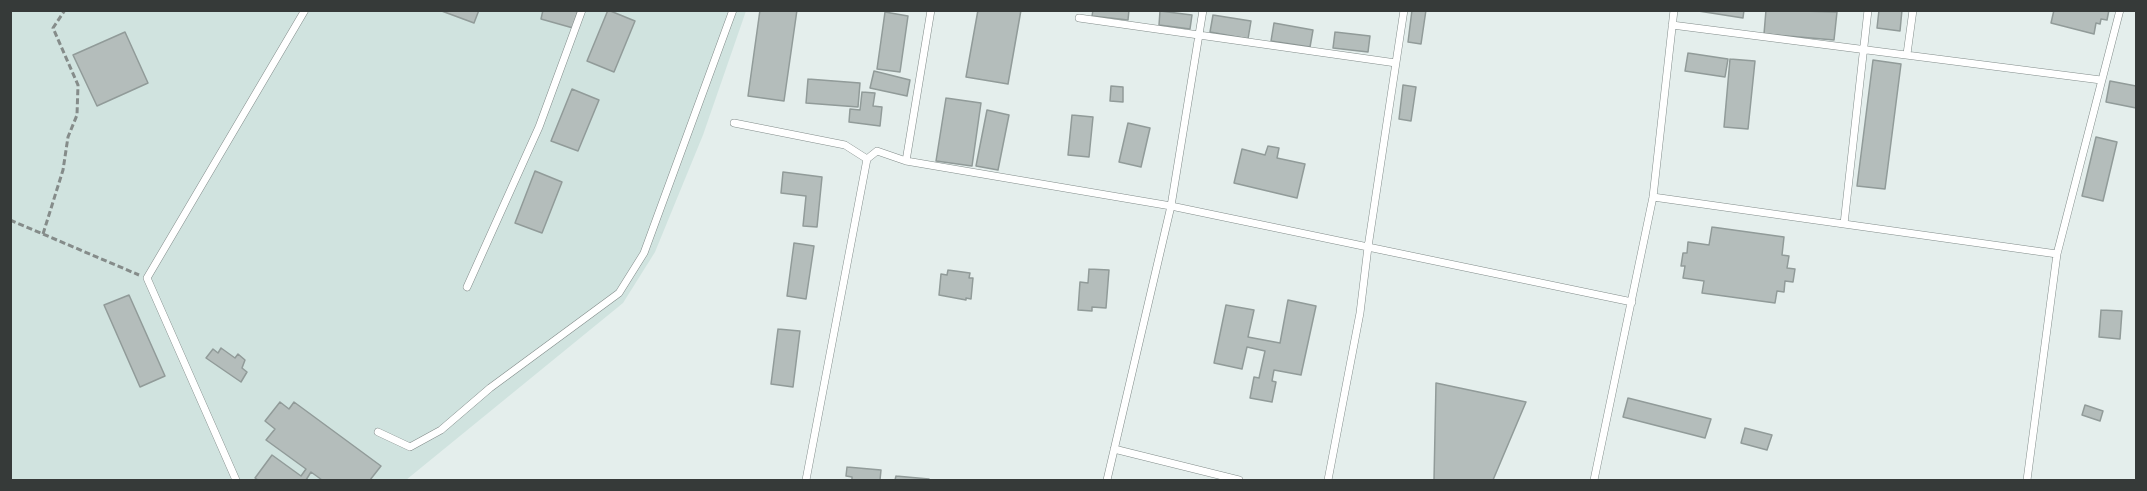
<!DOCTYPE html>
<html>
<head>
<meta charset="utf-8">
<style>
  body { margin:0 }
  #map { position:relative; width:2147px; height:491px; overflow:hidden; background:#e4eeec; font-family:Commissioner,sans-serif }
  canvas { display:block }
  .frame { position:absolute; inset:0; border:12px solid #363a39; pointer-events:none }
</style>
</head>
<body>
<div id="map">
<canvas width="2147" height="491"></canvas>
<div class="frame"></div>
</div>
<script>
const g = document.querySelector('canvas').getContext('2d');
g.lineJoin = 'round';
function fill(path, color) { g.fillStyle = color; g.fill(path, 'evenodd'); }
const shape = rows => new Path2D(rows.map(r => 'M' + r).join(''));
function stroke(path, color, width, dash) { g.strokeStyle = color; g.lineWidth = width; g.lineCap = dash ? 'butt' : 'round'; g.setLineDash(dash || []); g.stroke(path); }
const built = shape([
  [10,11,746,11,703,135,655,252,623,303,406,480,11,480]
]);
const building = shape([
  [439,10,479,10,474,23,439,10],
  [543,10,578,10,573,28,541,19,543,10],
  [608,10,635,21,614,72,587,61,608,10],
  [760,10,797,10,784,101,748,96,760,10],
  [978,10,1021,10,1008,84,966,77,978,10],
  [1093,10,1129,10,1128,20,1092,16,1093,10],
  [1412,10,1426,10,1421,44,1408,42,1412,10],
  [1692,10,1744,10,1743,18,1692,10],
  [1766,10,1837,12,1834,40,1764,34,1766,10],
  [1879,10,1902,10,1900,31,1877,28,1879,10],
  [2054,10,2109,10,2107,20,2101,19,2100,24,2096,23,2094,34,2051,23,2054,10],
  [1160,11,1192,15,1190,29,1159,25,1160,11],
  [885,12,908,16,900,72,877,69,885,12],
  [1213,15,1251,21,1248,39,1210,32,1213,15],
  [1274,23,1313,30,1310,47,1271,41,1274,23],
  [125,32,148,83,97,106,73,55,125,32],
  [1335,32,1370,36,1368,52,1333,48,1335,32],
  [1688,53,1728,59,1725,77,1685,71,1688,53],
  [1730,59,1755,61,1748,129,1724,127,1730,59],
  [1873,60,1901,64,1885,189,1857,186,1873,60],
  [874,71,910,80,907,96,870,88,874,71],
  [808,79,860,83,858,107,806,103,808,79],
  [2110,81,2136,86,2136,108,2106,102,2110,81],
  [1403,85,1416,87,1411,121,1399,119,1403,85],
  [1111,86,1123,87,1123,102,1110,101,1111,86],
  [572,89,599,100,578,151,551,141,572,89],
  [862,92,875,93,873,106,882,107,880,126,849,122,850,109,860,110,862,92],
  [946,98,981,103,972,166,936,161,946,98],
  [987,110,1009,115,998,170,976,166,987,110],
  [1072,115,1093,117,1089,157,1068,155,1072,115],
  [1128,123,1150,128,1141,167,1119,162,1128,123],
  [2096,137,2117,142,2103,201,2082,196,2096,137],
  [1268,146,1279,148,1277,158,1305,164,1297,198,1234,183,1242,149,1265,155,1268,146],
  [535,171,562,182,542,233,515,223,535,171],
  [783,172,822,177,817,227,803,226,806,196,781,193,783,172],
  [1712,227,1784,237,1782,255,1789,256,1787,268,1795,269,1793,282,1785,281,1784,292,1777,291,1775,303,1702,293,1704,281,1683,278,1685,266,1681,266,1683,253,1687,253,1688,242,1709,245,1712,227],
  [794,243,814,246,806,299,787,296,794,243],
  [1089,269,1109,270,1106,308,1092,307,1092,311,1078,310,1080,282,1088,283,1089,269],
  [948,270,970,273,969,278,973,278,971,299,966,298,966,300,939,295,941,274,947,275,948,270],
  [129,295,165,376,140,387,104,305,129,295],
  [1288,300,1316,306,1301,375,1274,370,1272,381,1276,382,1272,402,1250,398,1254,377,1259,378,1265,351,1247,347,1242,369,1214,363,1226,305,1254,310,1248,337,1280,343,1288,300],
  [2101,310,2122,311,2120,339,2099,337,2101,310],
  [778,329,800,331,793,387,771,384,778,329],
  [221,348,235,358,238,354,245,360,242,368,247,372,241,382,206,358,213,349,218,353,221,348],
  [1436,383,1526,402,1493,480,1434,480,1436,383],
  [1628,398,1711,419,1705,438,1623,417,1628,398],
  [280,402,289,409,294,402,381,466,370,480,322,480,311,472,306,480,258,480,255,478,272,455,301,476,306,469,266,440,275,429,265,421,280,402],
  [2085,405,2103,411,2100,421,2082,415,2085,405],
  [1745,428,1772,435,1767,450,1741,443,1745,428],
  [847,467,881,470,880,480,852,480,852,477,846,476,847,467],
  [896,476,929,479,929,480,895,480,896,476]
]);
const path = shape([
  [10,220,139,275],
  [43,234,63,170,68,137,77,115,78,85,53,28,65,10]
]);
const lane = shape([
  [931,10,906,161,1171,206,1203,10],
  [1079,18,1396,63],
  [1672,25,2101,80],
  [1907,54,1913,10],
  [734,123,845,145,867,159],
  [1653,197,1844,224,1868,10],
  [1844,224,2057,254,2120,10],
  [467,287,539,127,582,10],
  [378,432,410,447,441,430,490,388,619,293,644,253,733,10],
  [1114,449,1239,480],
  [236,480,147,278,305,10],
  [806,480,867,159,877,151,906,161],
  [1107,480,1171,206,1632,302],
  [1328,480,1360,313,1368,247,1404,10],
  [1594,480,1653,197,1674,10],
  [2027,480,2057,254]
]);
fill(built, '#d0e3df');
fill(building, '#b4bdbb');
stroke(building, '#919b99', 1.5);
stroke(lane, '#828c8a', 8);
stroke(path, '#858c8a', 3, [6, 3]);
stroke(lane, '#fff', 7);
</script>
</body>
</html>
